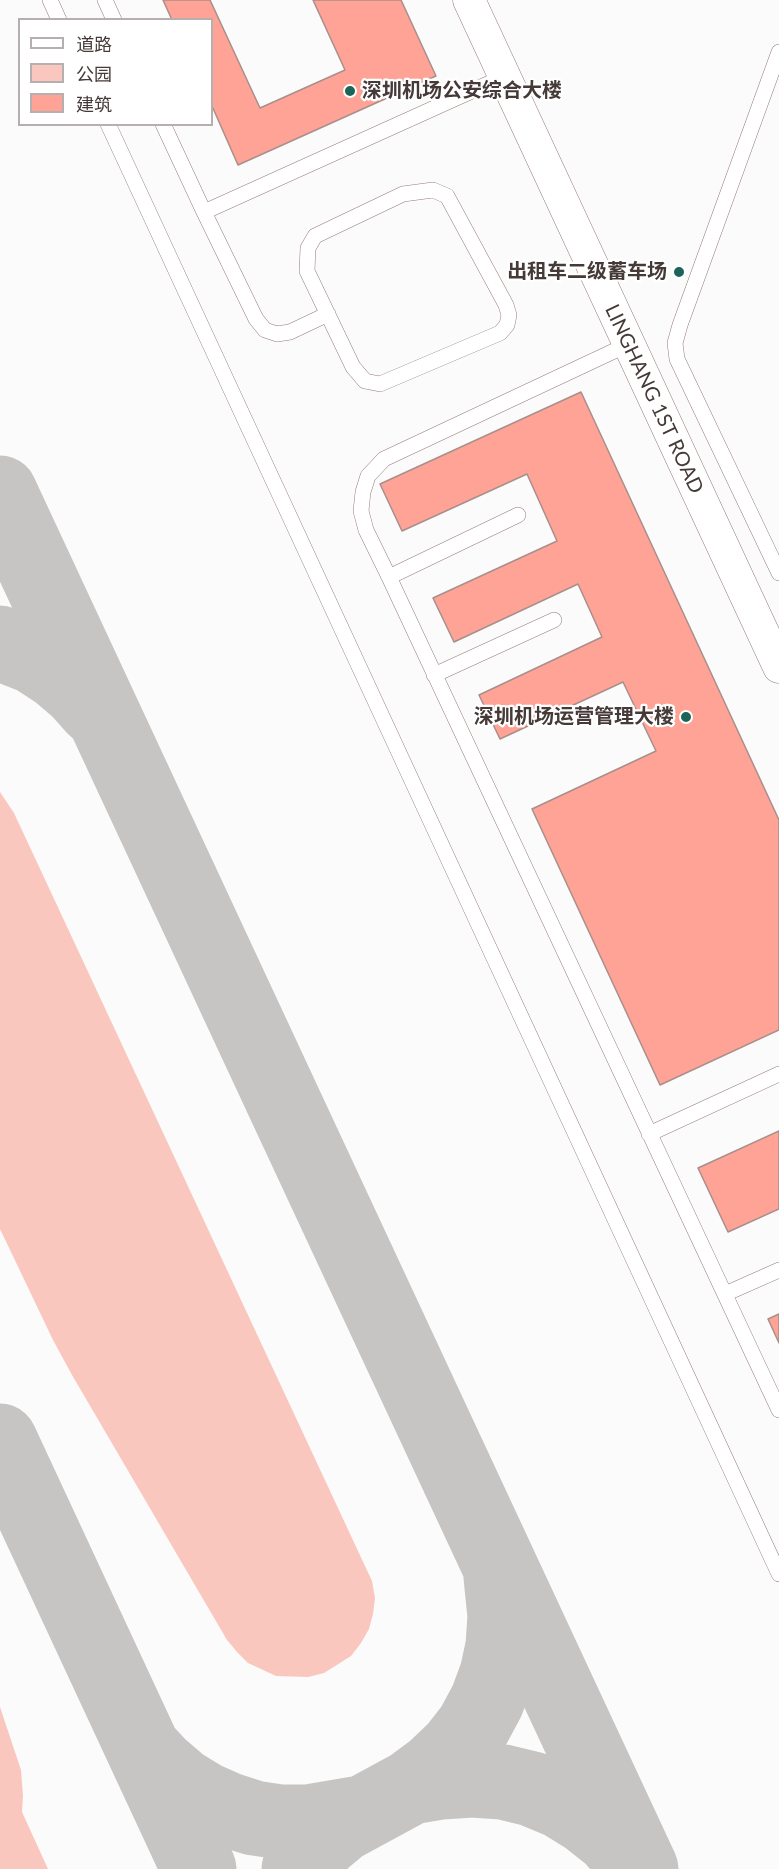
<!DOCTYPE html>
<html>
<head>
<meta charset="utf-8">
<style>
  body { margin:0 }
  #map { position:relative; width:779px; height:1869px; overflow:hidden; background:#fbfbfb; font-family:Lato,"Noto Sans SC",sans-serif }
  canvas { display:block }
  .legend { position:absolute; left:18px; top:18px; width:195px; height:108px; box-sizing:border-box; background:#fff; border:2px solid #b5b0af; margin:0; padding:8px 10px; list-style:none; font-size:18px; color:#453a38 }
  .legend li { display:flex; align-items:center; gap:12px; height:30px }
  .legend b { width:30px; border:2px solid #b5b0af }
</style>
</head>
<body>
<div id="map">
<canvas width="779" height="1869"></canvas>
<ul class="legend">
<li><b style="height:8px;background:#fff"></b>道路</li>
<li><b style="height:16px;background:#fac7bf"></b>公园</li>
<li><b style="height:16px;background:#fea395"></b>建筑</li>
</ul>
</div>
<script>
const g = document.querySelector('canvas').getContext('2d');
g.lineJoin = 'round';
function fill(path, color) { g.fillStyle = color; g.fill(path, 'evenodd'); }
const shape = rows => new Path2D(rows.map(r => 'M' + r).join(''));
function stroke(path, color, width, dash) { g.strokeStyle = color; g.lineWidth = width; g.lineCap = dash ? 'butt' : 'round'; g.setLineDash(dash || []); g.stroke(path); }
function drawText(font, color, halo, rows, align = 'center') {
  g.font = font + ' Lato,"Noto Sans SC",sans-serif'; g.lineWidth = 4.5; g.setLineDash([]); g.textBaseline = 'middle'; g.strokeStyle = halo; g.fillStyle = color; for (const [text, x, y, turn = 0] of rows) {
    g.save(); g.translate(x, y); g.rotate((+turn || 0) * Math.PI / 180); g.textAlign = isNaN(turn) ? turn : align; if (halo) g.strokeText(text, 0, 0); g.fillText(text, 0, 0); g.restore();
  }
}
const green = shape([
  [0,792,14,813,372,1581,375,1598,373,1614,369,1629,361,1643,351,1656,324,1673,308,1677,276,1676,248,1663,237,1652,227,1640,72,1375,53,1340,0,1229],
  [0,1707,21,1770,23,1796,22,1812,48,1869,0,1869]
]);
const taxiway = shape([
  [0,493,641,1869],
  [0,643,35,657,58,672,79,690,95,708],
  [0,1441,199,1869],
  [146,1752,160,1767,181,1785,204,1799,229,1810,254,1818,281,1822,308,1822,361,1813],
  [411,1787,441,1782,472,1780,503,1782,532,1789,561,1801,587,1817,611,1836,631,1859],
  [299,1869,322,1841,341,1825,411,1787,434,1770,455,1750,473,1727,487,1701,497,1674,503,1646,505,1616,501,1577]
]);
const building = shape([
  [163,0,210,0,260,108,345,70,313,0,401,0,436,76,238,165,212,106,212,20,172,20,163,0],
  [581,392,779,820,779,1030,660,1085,532,809,656,751,623,682,500,739,479,695,602,637,578,584,454,642,433,598,557,541,527,474,402,531,380,484,581,392],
  [779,1131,779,1209,728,1232,698,1168,779,1131],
  [779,1314,779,1343,768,1319,779,1314]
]);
const lane = shape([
  [50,0,59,20],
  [105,0,114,20],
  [779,52,680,325,675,343,677,359,779,573],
  [108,124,779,1574],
  [163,124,204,212,503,77],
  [433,190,447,196,506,305,509,315,507,325,500,333,380,384,365,381,353,367,307,271,308,248,315,236,403,194,433,190],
  [204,212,256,319,265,330,277,334,290,332,328,314],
  [629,344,384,459,368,476,363,492,361,511,366,530,389,577,779,1410],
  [389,577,518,515],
  [434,675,554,620],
  [649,1134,779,1074],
  [725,1294,779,1270]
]);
const street = shape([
  [469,0,779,667]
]);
const markers = [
  [350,91,6,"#1d6458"],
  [679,272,6,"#1d6458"],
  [686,717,6,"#1d6458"]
];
const poiNames = [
  ["深圳机场公安综合大楼",362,91,"left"],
  ["出租车二级蓄车场",667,272],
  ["深圳机场运营管理大楼",674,717]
];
const streetNames = [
  ["LINGHANG 1ST ROAD",654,399,65]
];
fill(green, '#fac7bf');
stroke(taxiway, '#c7c4c4', 75);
fill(building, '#fea395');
stroke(building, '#a98f8b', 1.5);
stroke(lane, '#957d78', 16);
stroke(street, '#957d78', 33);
stroke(lane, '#fff', 15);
stroke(street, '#fff', 32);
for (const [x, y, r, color] of markers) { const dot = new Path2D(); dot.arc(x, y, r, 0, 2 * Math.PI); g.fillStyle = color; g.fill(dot); stroke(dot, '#fff', 2); }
drawText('bold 20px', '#453a38', '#fff', poiNames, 'right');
drawText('20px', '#453a38', '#fff', streetNames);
</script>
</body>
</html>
